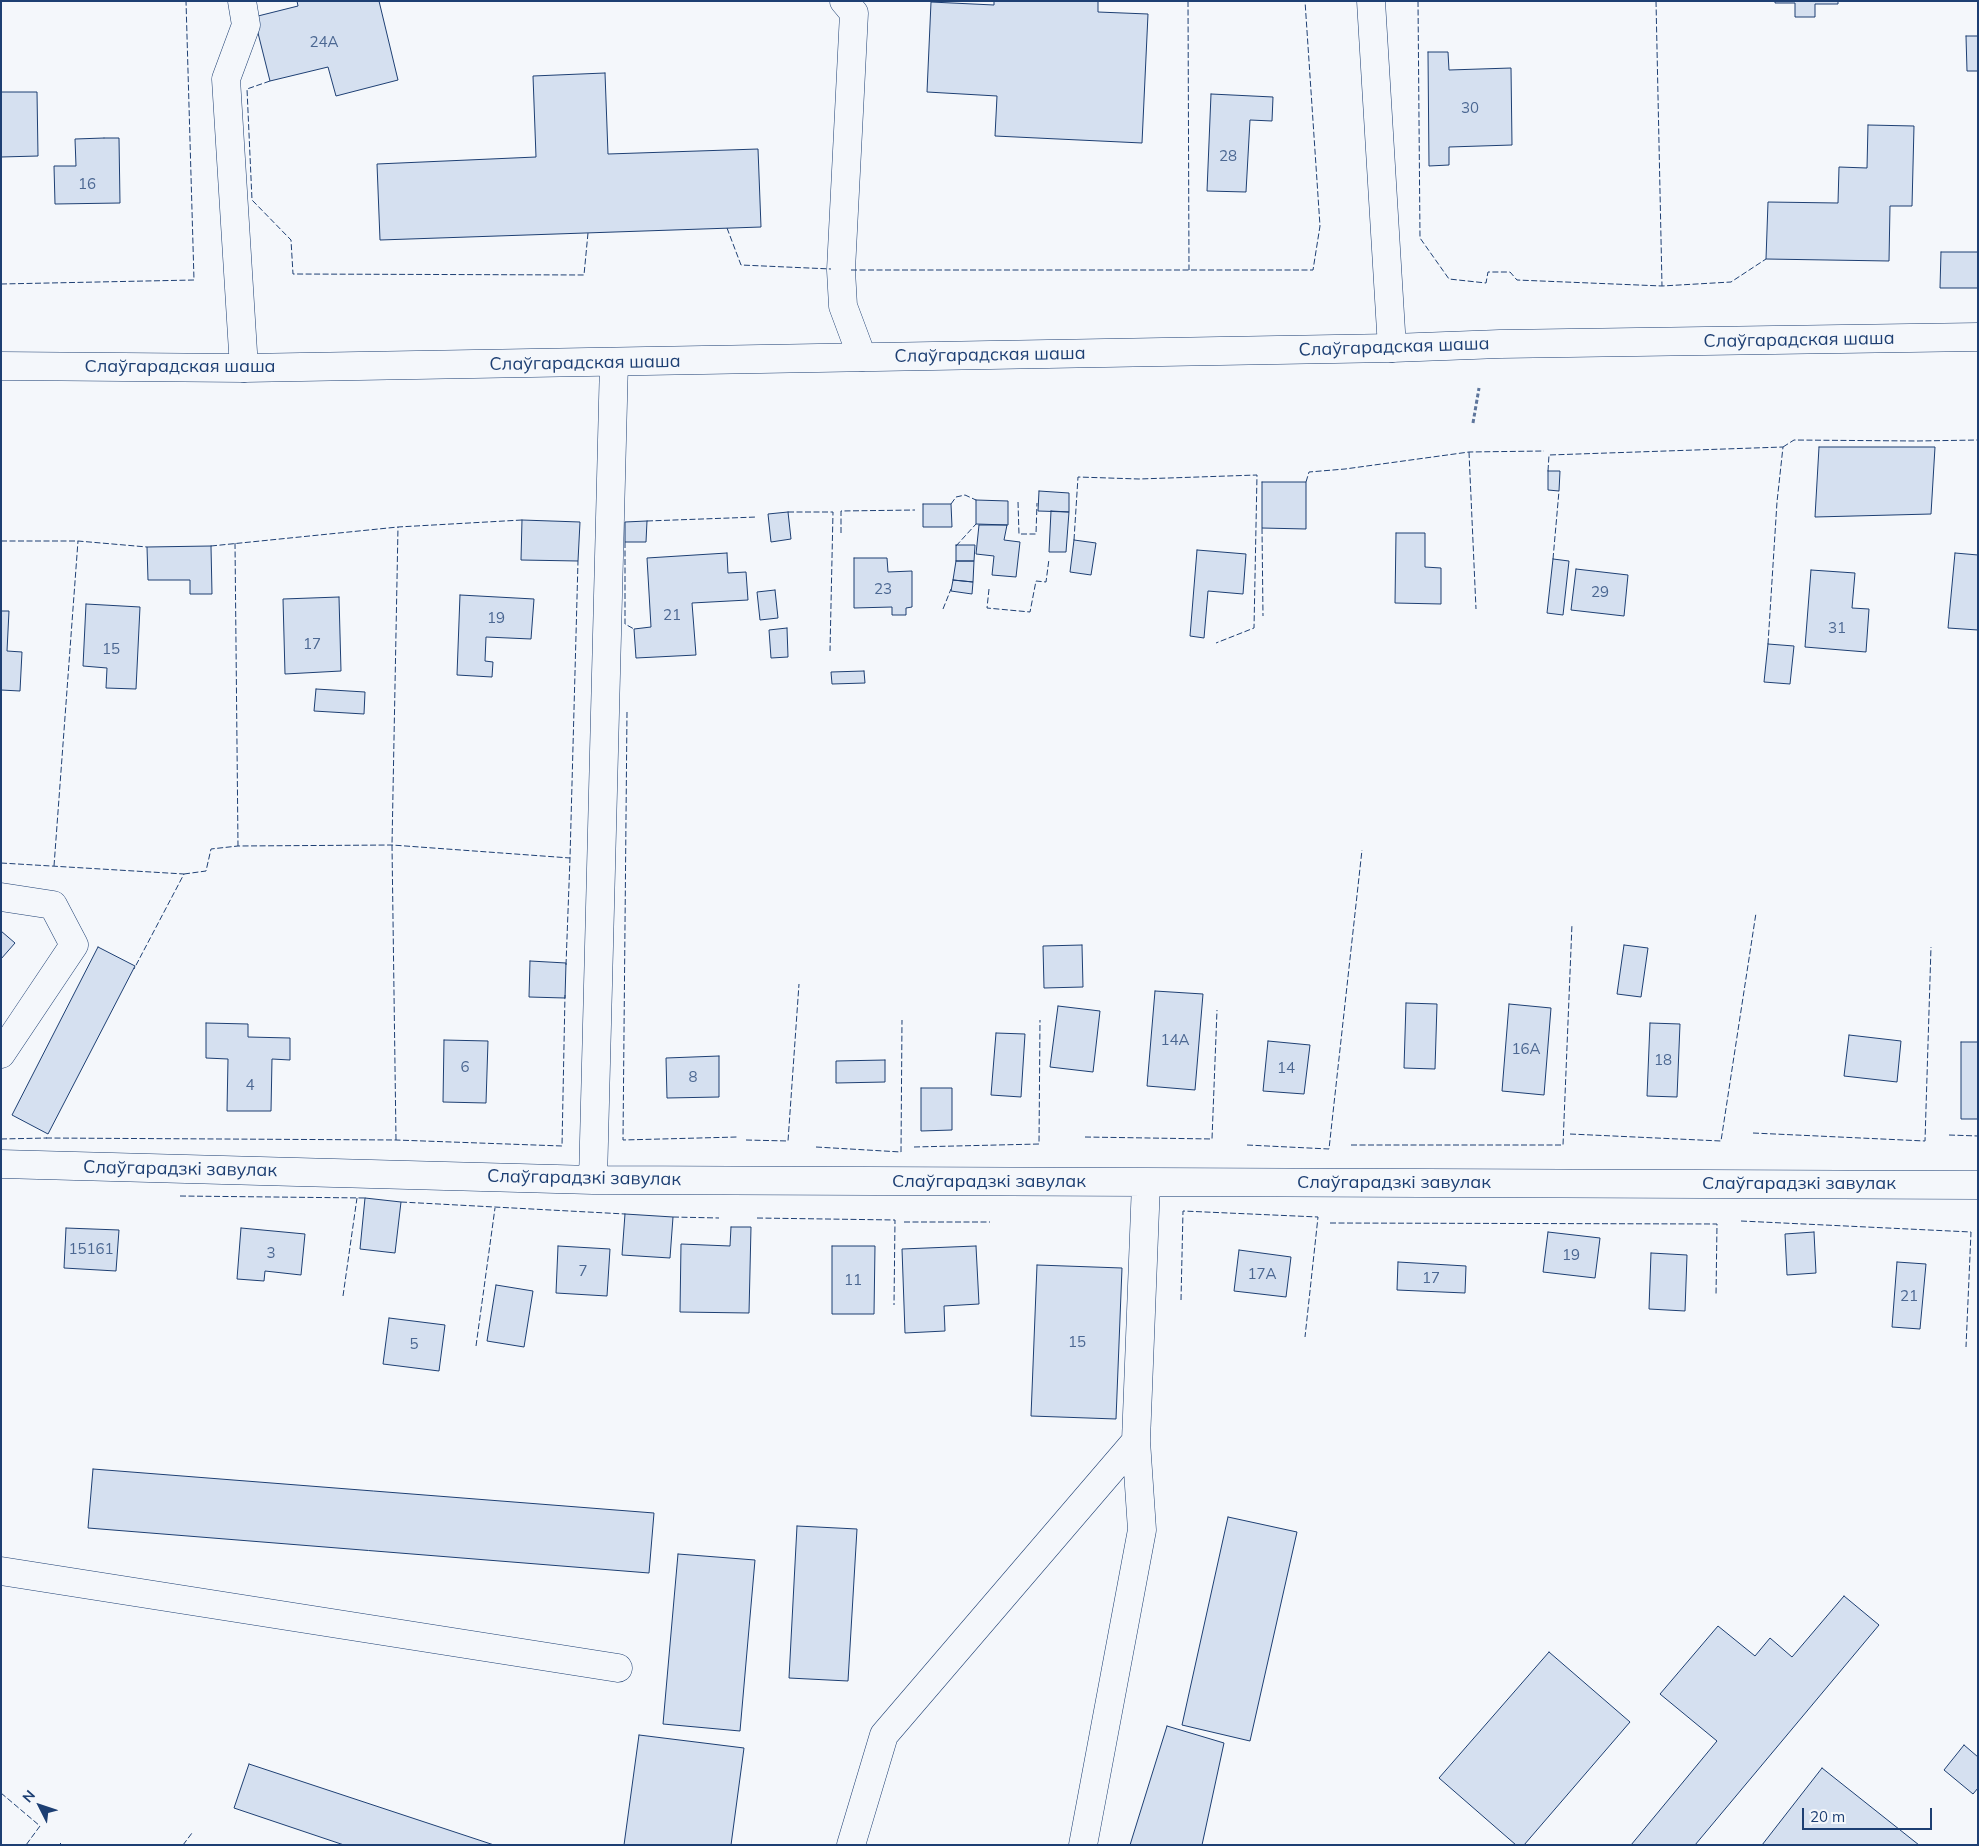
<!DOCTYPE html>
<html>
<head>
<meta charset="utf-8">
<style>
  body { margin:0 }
  #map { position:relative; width:1979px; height:1846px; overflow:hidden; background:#f4f7fb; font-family:Mulish,sans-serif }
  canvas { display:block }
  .frame { position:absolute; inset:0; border:2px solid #1d3f73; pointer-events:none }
  .north { position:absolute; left:15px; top:1781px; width:50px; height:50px; -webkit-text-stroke:4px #f4f7fb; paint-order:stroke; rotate:311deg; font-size:14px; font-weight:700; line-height:20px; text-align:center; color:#1d3f73 }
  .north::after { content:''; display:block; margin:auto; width:18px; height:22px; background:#1d3f73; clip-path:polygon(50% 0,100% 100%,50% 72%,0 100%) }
  .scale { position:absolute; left:1802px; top:1808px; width:130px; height:22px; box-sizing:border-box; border:2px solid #1d3f73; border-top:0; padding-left:6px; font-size:15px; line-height:18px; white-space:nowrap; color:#1d3f73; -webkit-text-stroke:4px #f4f7fb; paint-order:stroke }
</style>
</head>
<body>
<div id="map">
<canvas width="1979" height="1846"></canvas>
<div class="frame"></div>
<div class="north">N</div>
<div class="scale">20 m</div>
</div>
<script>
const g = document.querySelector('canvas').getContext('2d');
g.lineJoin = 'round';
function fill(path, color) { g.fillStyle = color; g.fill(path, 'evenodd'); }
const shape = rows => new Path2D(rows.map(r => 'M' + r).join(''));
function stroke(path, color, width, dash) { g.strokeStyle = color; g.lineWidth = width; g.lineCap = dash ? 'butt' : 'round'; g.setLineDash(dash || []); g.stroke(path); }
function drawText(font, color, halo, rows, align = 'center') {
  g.font = font + ' Mulish,sans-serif'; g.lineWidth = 4; g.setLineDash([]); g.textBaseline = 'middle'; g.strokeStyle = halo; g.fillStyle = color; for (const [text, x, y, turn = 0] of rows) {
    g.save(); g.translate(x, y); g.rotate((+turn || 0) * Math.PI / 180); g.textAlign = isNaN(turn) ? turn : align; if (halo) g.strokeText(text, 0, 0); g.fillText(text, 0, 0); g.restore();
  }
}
const building = shape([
  [297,1,379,1,398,80,336,96,328,67,270,81,254,17,298,6,297,1],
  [994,1,1098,1,1098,12,1148,14,1142,143,995,136,997,96,927,92,931,2,994,5,994,1],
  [1775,1,1838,1,1838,4,1815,4,1815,17,1795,17,1795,3,1775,3,1775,1],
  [1966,36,1978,36,1978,71,1967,71,1966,36],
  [1428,52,1448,52,1449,70,1511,68,1512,145,1449,147,1449,165,1429,166,1428,52],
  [605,73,608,154,758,149,761,227,380,240,377,164,536,157,533,76,605,73],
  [1,92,37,92,38,156,1,157,1,92],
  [1211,94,1273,97,1272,121,1250,120,1246,192,1207,191,1211,94],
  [1868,125,1914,126,1912,206,1890,206,1889,261,1766,259,1768,202,1838,203,1839,167,1867,168,1868,125],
  [104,138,119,138,120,203,55,204,54,166,76,166,75,139,104,138],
  [1941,252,1978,252,1978,288,1940,288,1941,252],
  [1819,447,1935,447,1931,514,1815,517,1819,447],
  [1548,471,1560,471,1559,491,1548,490,1548,471],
  [1262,482,1306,482,1306,529,1262,528,1262,482],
  [1039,491,1069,493,1069,512,1038,511,1039,491],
  [976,500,1008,501,1008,525,976,524,976,500],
  [923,504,951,504,952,527,923,527,923,504],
  [1051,511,1069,512,1066,552,1049,552,1051,511],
  [788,512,791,539,771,542,768,514,788,512],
  [522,520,580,522,578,561,521,560,522,520],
  [647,521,646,542,625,542,625,522,647,521],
  [979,525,1007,525,1004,540,1020,542,1016,577,992,575,994,556,976,554,979,525],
  [1396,533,1425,533,1425,567,1441,568,1441,604,1395,603,1396,533],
  [1074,540,1096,543,1091,575,1070,572,1074,540],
  [956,545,975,545,974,561,956,561,956,545],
  [211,546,212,594,190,594,190,580,148,580,147,547,211,546],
  [1197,550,1246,554,1243,594,1208,591,1204,638,1190,636,1197,550],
  [727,553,728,573,746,572,748,600,692,603,696,655,636,658,634,629,651,627,647,558,727,553],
  [1955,553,1978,555,1978,630,1948,628,1955,553],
  [854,558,887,558,888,572,912,571,912,607,906,608,906,615,892,615,892,607,854,608,854,558],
  [1553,559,1569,561,1563,615,1547,613,1553,559],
  [956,561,974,561,973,582,953,580,956,561],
  [1576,569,1628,575,1624,616,1571,610,1576,569],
  [1811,570,1855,573,1852,608,1869,609,1866,652,1805,647,1811,570],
  [953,580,973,582,972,594,951,591,953,580],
  [775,590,778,618,760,620,757,592,775,590],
  [460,595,534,599,531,639,486,637,485,661,493,662,492,677,457,675,460,595],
  [339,597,341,671,285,674,283,599,339,597],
  [86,604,140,607,136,689,106,688,107,668,83,666,86,604],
  [1,611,9,611,7,651,22,652,20,691,1,690,1,611],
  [787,628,788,657,771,658,769,630,787,628],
  [1768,644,1794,646,1790,684,1764,682,1768,644],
  [864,671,865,683,832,684,831,672,864,671],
  [316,689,365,692,364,714,314,711,316,689],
  [1,931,15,943,1,959,1,931],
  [1082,945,1083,987,1044,988,1043,946,1082,945],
  [1624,945,1648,948,1641,997,1617,994,1624,945],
  [98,947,135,966,48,1134,12,1115,98,947],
  [530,961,566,963,565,998,529,997,530,961],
  [1155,991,1203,994,1195,1090,1147,1086,1155,991],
  [1406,1003,1437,1004,1435,1069,1404,1068,1406,1003],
  [1509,1004,1551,1008,1544,1095,1502,1091,1509,1004],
  [1058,1006,1100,1011,1093,1072,1050,1067,1058,1006],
  [206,1023,248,1024,248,1037,290,1038,290,1060,272,1059,271,1111,227,1111,228,1059,206,1058,206,1023],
  [1650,1023,1680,1024,1677,1097,1647,1096,1650,1023],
  [996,1033,1025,1034,1021,1097,991,1095,996,1033],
  [1849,1035,1901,1041,1897,1082,1844,1076,1849,1035],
  [444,1040,488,1041,486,1103,443,1102,444,1040],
  [1268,1041,1310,1045,1304,1094,1263,1091,1268,1041],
  [1961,1042,1978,1042,1978,1119,1961,1119,1961,1042],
  [719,1056,719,1097,667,1098,666,1058,719,1056],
  [885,1060,885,1082,836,1083,836,1061,885,1060],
  [921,1088,952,1088,952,1130,921,1131,921,1088],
  [365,1198,401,1202,395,1253,360,1249,365,1198],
  [625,1214,673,1217,670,1258,622,1255,625,1214],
  [731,1227,751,1227,749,1313,680,1312,681,1244,730,1246,731,1227],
  [66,1228,119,1230,116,1271,64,1268,66,1228],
  [241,1228,305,1234,301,1275,265,1271,264,1281,237,1279,241,1228],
  [1548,1232,1600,1238,1595,1278,1543,1272,1548,1232],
  [1814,1232,1816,1273,1787,1275,1785,1234,1814,1232],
  [558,1246,610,1249,607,1296,556,1293,558,1246],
  [832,1246,875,1246,874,1314,832,1314,832,1246],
  [976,1246,979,1304,944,1306,945,1331,905,1333,902,1249,976,1246],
  [1239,1250,1291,1257,1286,1297,1234,1291,1239,1250],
  [1651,1253,1687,1255,1685,1311,1649,1309,1651,1253],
  [1398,1262,1466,1266,1465,1293,1397,1290,1398,1262],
  [1897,1262,1926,1264,1920,1329,1892,1327,1897,1262],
  [1037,1265,1122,1268,1116,1419,1031,1416,1037,1265],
  [496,1285,533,1291,524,1347,487,1341,496,1285],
  [389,1318,445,1325,439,1371,383,1364,389,1318],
  [93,1469,654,1513,649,1573,88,1528,93,1469],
  [1228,1517,1297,1532,1250,1741,1182,1725,1228,1517],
  [797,1526,857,1529,848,1681,789,1678,797,1526],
  [678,1554,755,1560,740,1731,663,1724,678,1554],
  [1844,1596,1879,1625,1695,1845,1631,1845,1717,1741,1660,1694,1718,1626,1755,1656,1770,1638,1792,1657,1844,1596],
  [1549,1652,1630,1722,1524,1845,1516,1845,1439,1778,1549,1652],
  [1167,1726,1224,1743,1202,1845,1130,1845,1167,1726],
  [639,1735,744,1748,731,1845,624,1845,639,1735],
  [1964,1745,1978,1757,1978,1788,1973,1794,1944,1770,1964,1745],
  [249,1764,494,1845,344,1845,234,1808,249,1764],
  [1822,1768,1919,1845,1762,1845,1822,1768]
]);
const path = shape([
  [1473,423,1479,388]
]);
const minor = shape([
  [242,1,246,25,226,79,244,368],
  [844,1,854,13,841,270,843,306,862,357],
  [1371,1,1392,348],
  [1,897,53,905,74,945,1,1054],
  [1,1164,593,1180,1978,1185],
  [593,1180,614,362],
  [1,1571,618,1668],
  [851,1845,884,1735,1136,1441],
  [1083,1845,1142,1530,1136,1441,1146,1183]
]);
const major = shape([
  [1,366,244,368,1392,348,1500,344,1978,337]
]);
const fence = shape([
  [1188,1,1189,270],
  [1418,1,1420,238,1449,279,1486,283,1488,272,1510,272,1517,280,1662,286,1731,282,1766,259],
  [1656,1,1662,286],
  [270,81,247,89,252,200,291,240,293,274,584,275,588,233],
  [727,228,741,265,831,269],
  [851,270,1313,270,1320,226,1305,1],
  [1,284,194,280,186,1],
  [1783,447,1794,440,1917,441,1978,440],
  [1469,452,1476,609],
  [1548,471,1549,455,1783,447,1777,502,1768,644],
  [1306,482,1309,472,1345,469,1469,452,1544,451],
  [1018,502,1019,534,1036,534,1037,503],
  [951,504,956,497,965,495,976,500],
  [788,512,833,512,830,651],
  [647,521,757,517],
  [1262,528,1263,616],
  [841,533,841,511,915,510],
  [1074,540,1078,477,1139,479,1257,475,1254,628,1216,643],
  [1,541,78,541,147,547],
  [625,542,625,624,634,629],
  [235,543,238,846],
  [211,546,398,527,522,520],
  [956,546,976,524],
  [1553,559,1559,491],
  [989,589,987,608,1030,612,1036,581,1046,582,1049,559],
  [943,609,951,589],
  [627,712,623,1140,737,1137],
  [1,863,184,874,134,969],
  [54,866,78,541],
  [184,874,206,871,211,849,238,846,392,845,570,858,578,561],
  [566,965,570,858],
  [1753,1133,1925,1141,1931,947],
  [1570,1134,1721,1141,1756,913],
  [1949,1135,1978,1136],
  [1085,1137,1212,1139,1217,1010],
  [46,1138,396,1140,562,1146,565,995],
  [1,1139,47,1138],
  [396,1140,392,845,398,527],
  [746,1140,788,1141,799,984],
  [1247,1145,1329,1149,1362,850],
  [1351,1145,1563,1145,1572,924],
  [816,1147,901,1152,902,1020],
  [914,1147,1039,1144,1040,1020],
  [180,1196,365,1198],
  [401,1202,625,1214],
  [673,1217,719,1218],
  [757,1218,895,1220,894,1305],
  [1741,1221,1971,1232,1966,1347],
  [904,1222,990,1222],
  [1330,1223,1717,1224,1716,1296],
  [343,1296,357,1198],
  [1181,1300,1183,1211,1318,1217,1305,1337],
  [476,1346,495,1208],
  [1,1793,40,1826,26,1845],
  [60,1843,62,1845],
  [183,1845,192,1833]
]);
const numberNames = [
  ["24А",324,42],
  ["30",1470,108],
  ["28",1228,156],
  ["16",87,184],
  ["23",883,589],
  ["29",1600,592],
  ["21",672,615],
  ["19",496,618],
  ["31",1837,628],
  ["17",312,644],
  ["15",111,649],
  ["14А",1175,1040],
  ["16А",1526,1049],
  ["18",1663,1060],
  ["6",465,1067],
  ["14",1286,1068],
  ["8",693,1077],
  ["4",250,1085],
  ["15161",91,1249],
  ["3",271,1253],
  ["19",1571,1255],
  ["7",583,1271],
  ["17А",1262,1274],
  ["17",1431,1278],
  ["11",853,1280],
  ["21",1909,1296],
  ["15",1077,1342],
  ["5",414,1344]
];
const streetNames = [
  ["Слаўгарадская шаша",1799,340,-1],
  ["Слаўгарадская шаша",1394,347,-2],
  ["Слаўгарадская шаша",990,355,-1],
  ["Слаўгарадская шаша",585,363,-1],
  ["Слаўгарадская шаша",180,367],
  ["Слаўгарадзкі завулак",180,1169,1],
  ["Слаўгарадзкі завулак",584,1178,1],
  ["Слаўгарадзкі завулак",989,1182],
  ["Слаўгарадзкі завулак",1394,1183],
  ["Слаўгарадзкі завулак",1799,1184]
];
fill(building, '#d5e0f0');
stroke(building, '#1d3f73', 1);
stroke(minor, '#1d3f73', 29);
stroke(major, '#1d3f73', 29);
stroke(path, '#5e769c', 3, [4, 2.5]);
stroke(minor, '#f4f7fb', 28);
stroke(major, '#f4f7fb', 28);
stroke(fence, '#1d3f73', 1, [6, 2.5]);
drawText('15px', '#4b6792', null, numberNames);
drawText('18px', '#1d3f73', '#f4f7fb', streetNames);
</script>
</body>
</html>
